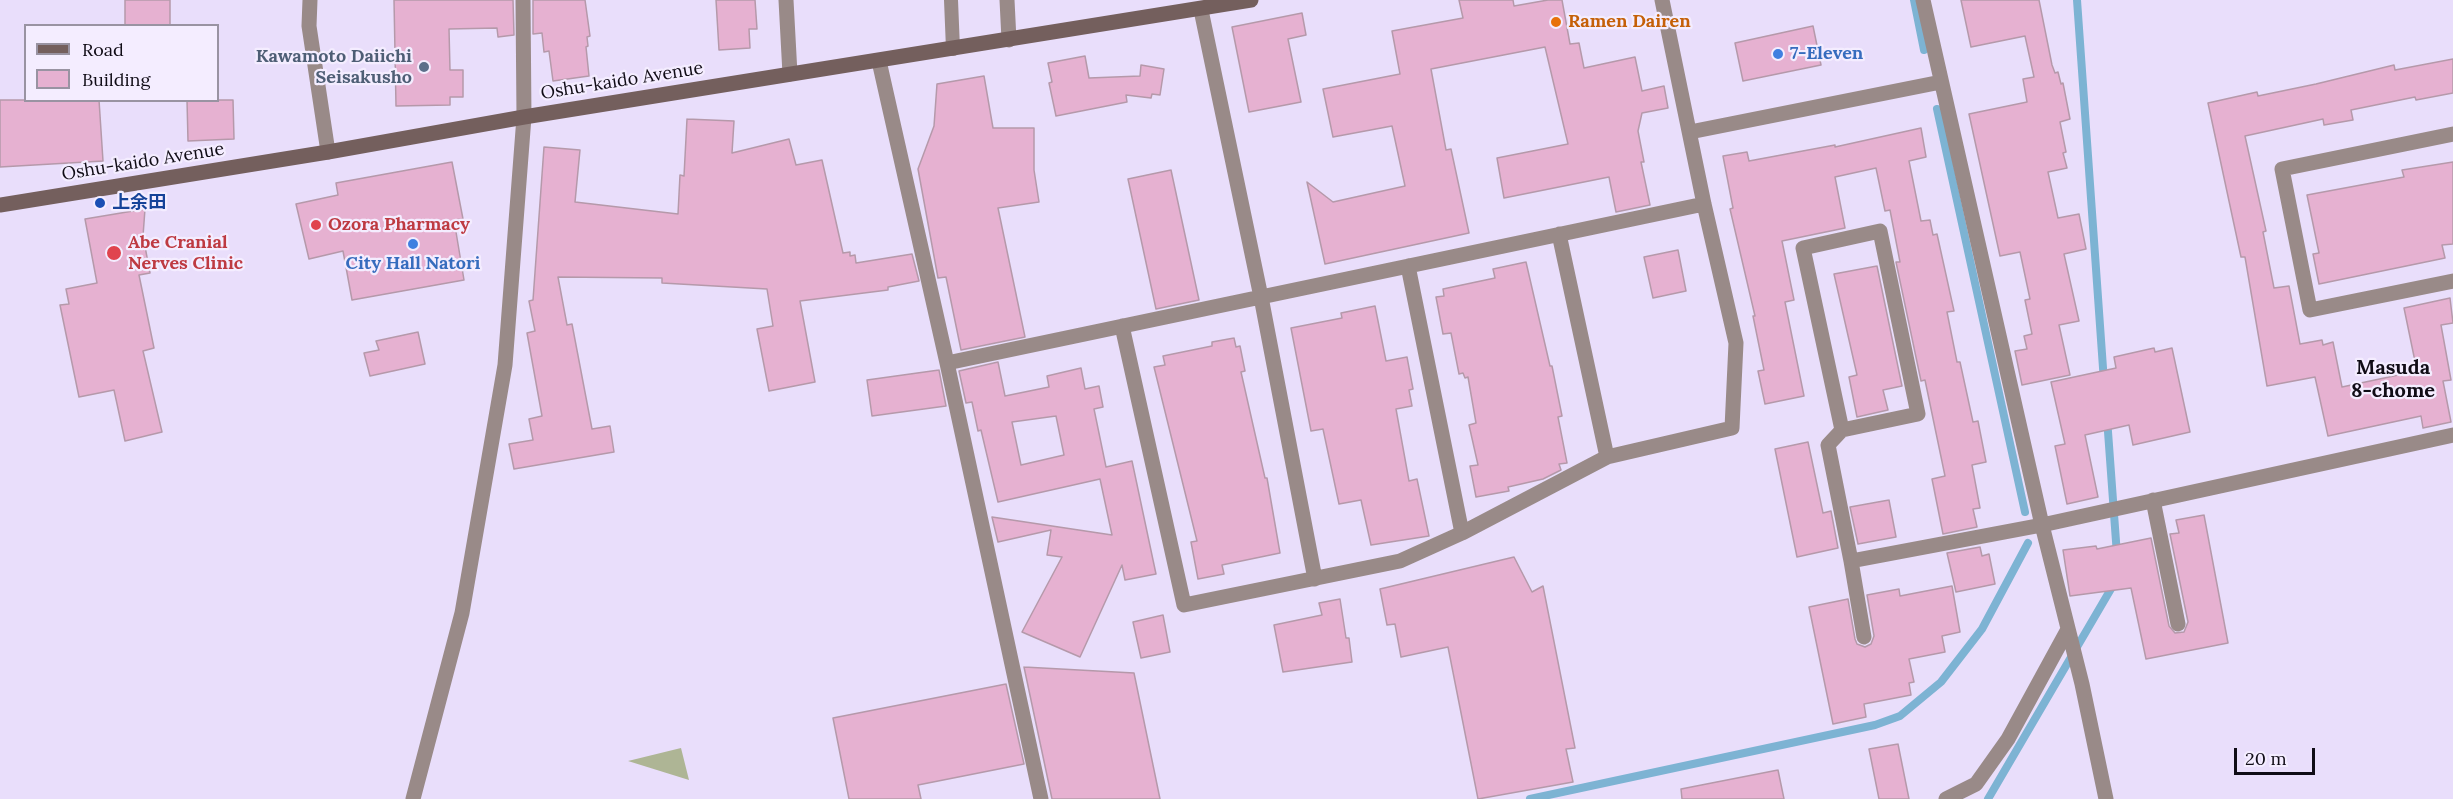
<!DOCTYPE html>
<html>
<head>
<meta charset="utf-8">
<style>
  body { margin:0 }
  #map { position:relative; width:2453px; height:799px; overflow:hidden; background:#e9defb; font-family:Lora,serif }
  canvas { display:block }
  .legend { position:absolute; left:24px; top:24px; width:195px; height:78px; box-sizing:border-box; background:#f4edff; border:2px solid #9993a2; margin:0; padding:8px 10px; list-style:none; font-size:18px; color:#100c16 }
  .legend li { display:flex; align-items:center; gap:12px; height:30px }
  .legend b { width:30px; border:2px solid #9993a2 }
  .scale { position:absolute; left:2234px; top:748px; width:81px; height:27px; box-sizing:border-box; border:3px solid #100c16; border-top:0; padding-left:8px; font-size:18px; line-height:21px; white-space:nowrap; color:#100c16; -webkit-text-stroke:4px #f4edff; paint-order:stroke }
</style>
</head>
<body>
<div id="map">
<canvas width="2453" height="799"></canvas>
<ul class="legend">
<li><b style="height:8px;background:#745f5d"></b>Road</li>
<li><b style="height:16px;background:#e6b1d1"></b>Building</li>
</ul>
<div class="scale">20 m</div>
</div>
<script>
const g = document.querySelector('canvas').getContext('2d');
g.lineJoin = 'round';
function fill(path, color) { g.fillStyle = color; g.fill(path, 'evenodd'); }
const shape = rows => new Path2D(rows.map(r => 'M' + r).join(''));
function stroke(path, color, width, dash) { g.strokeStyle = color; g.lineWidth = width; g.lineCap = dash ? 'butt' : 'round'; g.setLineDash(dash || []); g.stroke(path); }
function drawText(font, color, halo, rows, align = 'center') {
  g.font = font + ' Lora,"Noto Sans JP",serif'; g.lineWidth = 4.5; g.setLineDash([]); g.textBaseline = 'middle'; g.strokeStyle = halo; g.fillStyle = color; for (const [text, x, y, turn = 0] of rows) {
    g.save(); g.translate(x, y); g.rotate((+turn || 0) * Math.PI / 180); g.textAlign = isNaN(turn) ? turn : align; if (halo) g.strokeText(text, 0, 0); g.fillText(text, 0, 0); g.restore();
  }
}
const green = shape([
  [681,748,689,780,628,761]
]);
const stream = shape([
  [1914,0,1924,50],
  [2077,0,2104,382],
  [1937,109,2025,512],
  [2107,418,2117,555],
  [1530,799,1875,725,1900,716,1941,682,1982,629,2028,543],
  [1988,799,2115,582]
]);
const building = shape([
  [125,0,170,0,170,26,125,26,125,0],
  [394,0,513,0,514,35,498,37,497,28,449,29,450,70,463,70,463,97,450,97,450,105,396,106,394,0],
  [533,0,585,0,590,36,587,37,588,46,586,47,589,76,553,81,549,51,544,52,542,33,533,34,533,0],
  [716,0,755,0,757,29,749,29,750,48,719,50,716,0],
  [1459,0,1513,0,1514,6,1548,0,1562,0,1570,44,1579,43,1584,68,1635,57,1642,91,1664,86,1668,108,1642,113,1638,131,1644,162,1641,162,1650,205,1616,212,1609,177,1504,198,1497,158,1568,144,1545,47,1431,69,1446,150,1451,149,1469,233,1325,264,1307,182,1333,202,1405,186,1392,126,1333,137,1323,89,1400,74,1392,31,1463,18,1459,0],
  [1961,0,2039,0,2052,65,2055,73,2058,72,2061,84,2063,83,2070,119,2060,122,2066,152,2063,153,2067,168,2048,172,2058,218,2079,214,2086,249,2064,254,2079,321,2059,325,2070,375,2022,385,2015,351,2027,349,2024,336,2032,334,2025,300,2030,299,2020,252,2000,256,1969,114,2027,102,2023,79,2034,77,2025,36,1971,47,1961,0],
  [1302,13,1306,35,1288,39,1301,102,1249,112,1232,27,1302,13],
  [1813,26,1821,65,1743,81,1735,43,1813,26],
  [1085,56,1089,78,1140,76,1141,65,1164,69,1160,95,1152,94,1151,98,1126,95,1127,102,1056,116,1049,83,1052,82,1048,63,1085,56],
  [2453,59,2453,93,2416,100,2415,97,2351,110,2353,120,2324,125,2323,119,2245,136,2266,231,2263,232,2274,288,2289,286,2300,344,2322,340,2323,345,2333,342,2342,387,2417,371,2404,308,2450,298,2453,323,2441,325,2451,380,2443,381,2451,422,2423,428,2421,416,2328,436,2315,377,2267,386,2245,257,2241,257,2208,103,2257,92,2258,96,2316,84,2394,65,2395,70,2453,59],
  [984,76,993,128,1034,128,1034,170,1039,202,998,208,1025,337,961,350,946,277,938,278,918,169,934,126,937,84,984,76],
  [0,100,99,100,103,161,0,167,0,100],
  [187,100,233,100,234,139,188,141,187,100],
  [687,119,734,121,732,153,789,139,796,165,822,160,843,253,850,252,850,256,855,255,856,263,912,254,919,281,888,287,888,290,800,301,815,382,769,391,757,329,773,326,767,289,662,283,662,278,558,277,567,325,572,324,592,429,610,426,614,452,514,469,509,444,533,440,529,419,542,416,527,333,535,331,529,301,533,300,544,147,580,150,575,202,678,214,680,175,684,176,687,119],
  [1921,128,1926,157,1909,161,1921,221,1930,220,1933,235,1937,234,1954,311,1947,312,1957,362,1960,362,1973,422,1978,421,1986,462,1972,465,1980,508,1973,509,1977,527,1943,534,1932,479,1945,476,1925,380,1921,381,1896,262,1900,262,1890,210,1885,211,1876,168,1835,177,1845,228,1782,241,1794,300,1785,302,1804,396,1765,404,1758,371,1764,370,1753,316,1755,316,1730,209,1733,208,1723,156,1747,152,1749,161,1835,145,1835,147,1921,128],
  [452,162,463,219,454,220,464,280,352,300,343,251,309,259,296,204,338,195,336,183,452,162],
  [2453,162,2453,244,2442,245,2445,258,2319,284,2313,254,2319,253,2307,195,2404,177,2402,170,2453,162],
  [1171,170,1199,300,1156,309,1128,179,1171,170],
  [145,209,143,236,150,273,139,275,154,348,143,351,162,432,125,441,114,390,79,397,60,305,69,304,66,289,97,283,85,219,145,209],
  [1678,250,1686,291,1653,298,1644,257,1678,250],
  [1526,262,1550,366,1552,366,1562,416,1558,417,1567,463,1559,464,1561,470,1543,479,1508,487,1509,491,1476,497,1470,466,1478,465,1469,425,1476,423,1468,377,1465,378,1463,373,1459,374,1451,333,1443,334,1436,297,1444,296,1443,289,1495,278,1493,269,1526,262],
  [1877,266,1902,386,1883,390,1888,410,1857,417,1849,377,1857,375,1834,274,1877,266],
  [1375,306,1386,361,1407,357,1413,389,1409,390,1412,406,1396,409,1409,481,1417,479,1429,536,1371,545,1361,500,1339,504,1323,429,1311,431,1291,328,1342,318,1341,313,1375,306],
  [418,332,425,364,370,376,364,353,379,350,376,341,418,332],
  [1234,338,1236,347,1240,346,1245,371,1241,372,1265,478,1267,478,1280,553,1222,565,1224,574,1198,579,1191,542,1197,541,1154,367,1165,365,1163,356,1212,346,1212,342,1234,338],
  [2154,348,2155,352,2172,348,2190,432,2133,445,2129,425,2085,435,2098,497,2067,504,2055,446,2065,444,2051,382,2116,368,2114,357,2154,348],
  [998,362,1005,396,1049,387,1047,376,1081,368,1085,389,1099,386,1103,407,1094,409,1106,467,1132,461,1156,574,1125,580,1122,565,1080,657,1022,632,1062,557,1047,555,1051,530,998,542,992,517,1112,535,1100,479,998,502,981,430,978,431,972,402,966,403,959,371,998,362],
  [1056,416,1064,455,1021,465,1012,422,1056,416],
  [939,370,946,406,872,416,867,380,939,370],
  [1808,442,1823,513,1831,511,1838,548,1797,557,1775,449,1808,442],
  [1889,500,1896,537,1858,544,1850,507,1889,500],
  [2204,515,2228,643,2146,659,2131,588,2070,596,2063,550,2096,546,2097,549,2151,538,2169,626,2175,633,2184,632,2188,622,2170,534,2179,533,2176,520,2204,515],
  [1980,547,1982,556,1989,554,1995,584,1956,592,1947,553,1980,547],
  [1514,557,1532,592,1543,586,1575,748,1566,749,1573,782,1478,799,1448,647,1401,657,1395,624,1387,625,1380,589,1514,557],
  [1952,586,1960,632,1942,636,1945,652,1909,659,1914,682,1909,683,1911,695,1864,704,1866,717,1833,724,1809,607,1848,599,1855,639,1857,644,1865,647,1871,644,1874,636,1867,595,1899,589,1900,596,1952,586],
  [1340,599,1346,638,1349,638,1352,662,1283,672,1274,625,1322,615,1319,603,1340,599],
  [1163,615,1170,652,1141,658,1133,622,1163,615],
  [1024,667,1134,673,1160,799,1052,799,1024,667],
  [1006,684,1024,764,918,785,921,799,849,799,833,718,1006,684],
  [1898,744,1909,799,1879,799,1869,749,1898,744],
  [1778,770,1784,799,1682,799,1681,789,1778,770]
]);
const service = shape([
  [951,0,953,49]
]);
const minor = shape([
  [310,0,309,26,328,152],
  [786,0,790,74],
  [1007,0,1009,40],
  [1923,0,2042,525,2082,684,2106,799],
  [879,61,947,363,1041,799],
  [1690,132,1941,82],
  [2453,134,2282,169,2310,310,2453,281],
  [1559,234,1607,457],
  [1408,266,1462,533],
  [1122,326,1184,605,1400,561,1462,533,1607,457,1732,428,1736,343,1704,204,1662,0],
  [947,363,1261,297,1201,10],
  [1842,430,1918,414,1880,231,1803,248,1842,430,1828,445,1851,561,2042,525,2453,435],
  [2153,500,2178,624],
  [1851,561,1864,637],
  [1315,579,1261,297,1704,204],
  [413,799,462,613,505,365,524,117,523,0],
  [1946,799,1976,784,2008,739,2067,631]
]);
const secondary = shape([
  [0,205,328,152,524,117,1251,0]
]);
const markers = [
  [1556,22,6,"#e8710a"],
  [1778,54,6,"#3f7fe0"],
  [424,67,6,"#5c6f8a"],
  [100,203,6,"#1a4fb4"],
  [316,225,6,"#e0444e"],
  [413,244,6,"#3f7fe0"],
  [114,253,8,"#e0444e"]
];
const foodNames = [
  ["Ramen Dairen",1568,22]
];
const shopNames = [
  ["7-Eleven",1790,54],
  ["City Hall Natori",413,264,"center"]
];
const serviceNames = [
  ["Kawamoto Daiichi",412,57],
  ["Seisakusho",412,78]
];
const streetNames = [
  ["Oshu-kaido Avenue",622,81,-9],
  ["Oshu-kaido Avenue",143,162,-9]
];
const transitNames = [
  ["上余田",112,203]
];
const healthNames = [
  ["Ozora Pharmacy",328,225],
  ["Abe Cranial",128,243],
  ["Nerves Clinic",128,264]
];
const neighbourhoodNames = [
  ["Masuda",2393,368],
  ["8-chome",2393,391]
];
fill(green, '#aeb595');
stroke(stream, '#7db3d3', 8);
fill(building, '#e6b1d1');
stroke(building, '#b599aa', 1.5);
stroke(service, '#998a88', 14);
stroke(minor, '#998a88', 15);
stroke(secondary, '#745f5d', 15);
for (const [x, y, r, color] of markers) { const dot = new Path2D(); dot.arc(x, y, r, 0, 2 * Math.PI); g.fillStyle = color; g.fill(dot); stroke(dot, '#f4edff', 2); }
drawText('bold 18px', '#c56008', '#f4edff', foodNames, 'left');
drawText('bold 18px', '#366cbe', '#f4edff', shopNames, 'left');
drawText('bold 18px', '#4e5e75', '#f4edff', serviceNames, 'right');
drawText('18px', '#100c16', '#f4edff', streetNames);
drawText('bold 18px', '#164399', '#f4edff', transitNames, 'left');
drawText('bold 18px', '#be3a42', '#f4edff', healthNames, 'left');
drawText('bold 20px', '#100c16', '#f4edff', neighbourhoodNames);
</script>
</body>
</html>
